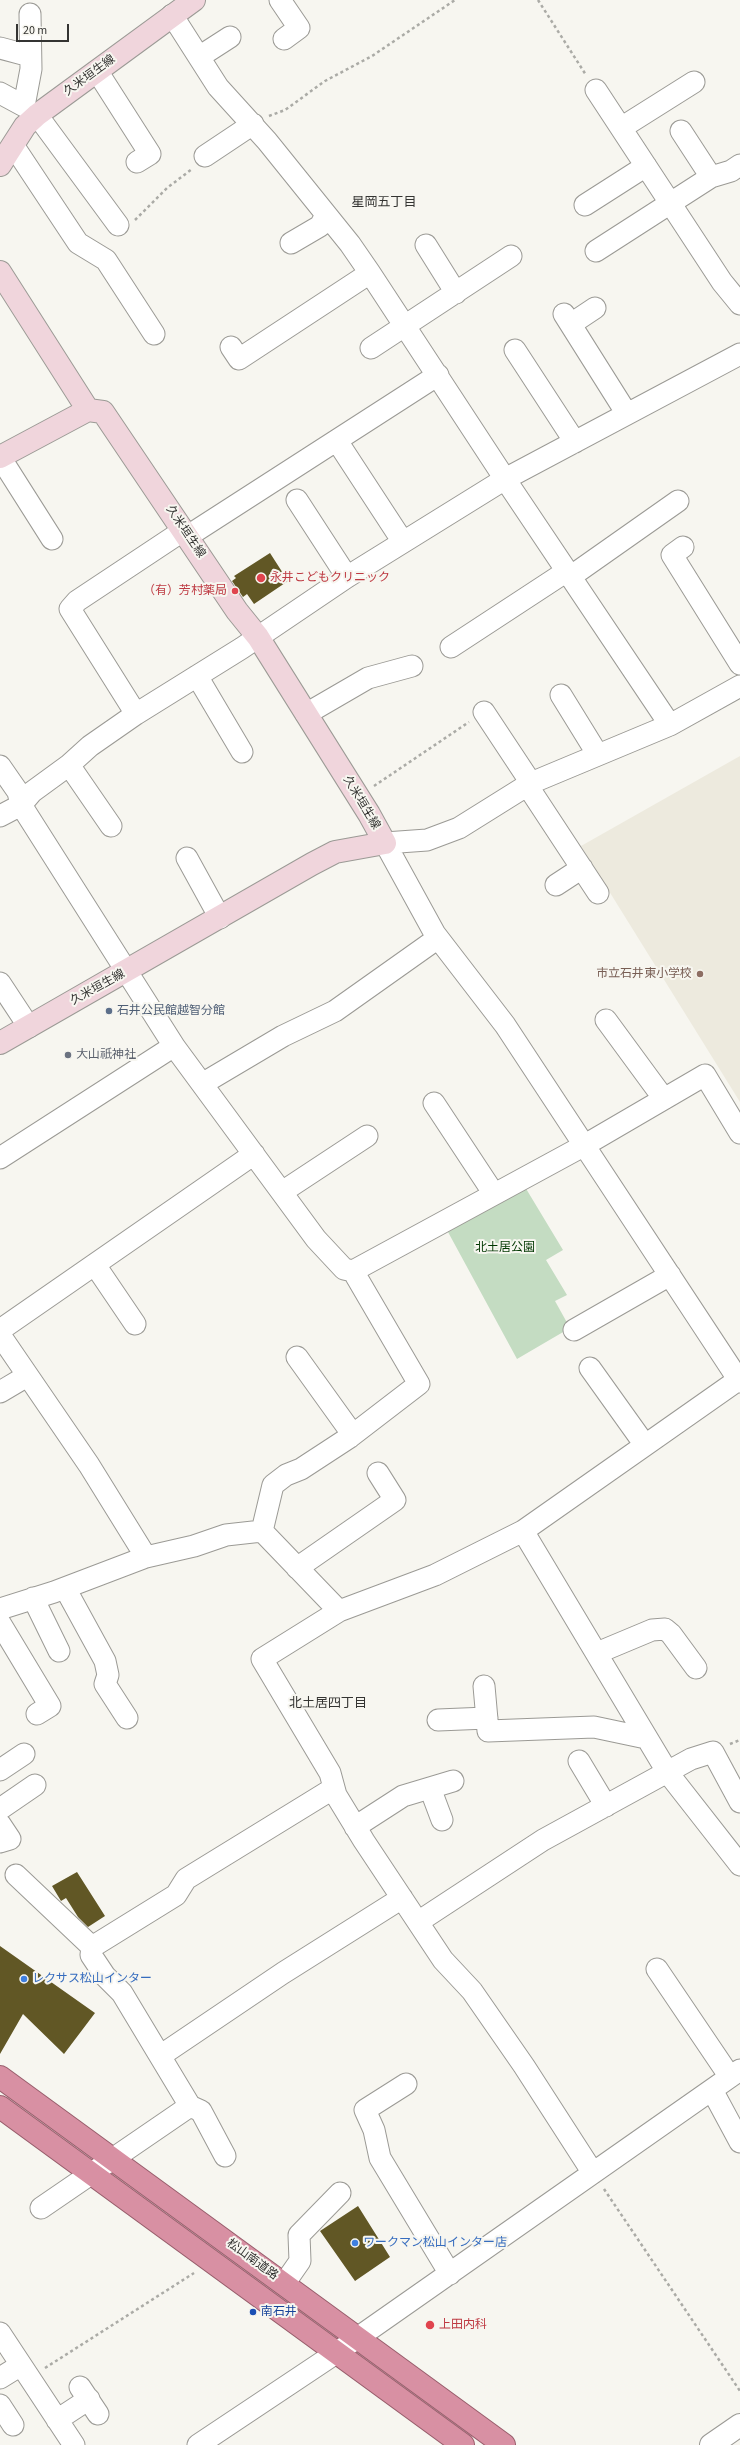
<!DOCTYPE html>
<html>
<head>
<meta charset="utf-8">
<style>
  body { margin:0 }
  #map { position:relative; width:740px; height:2445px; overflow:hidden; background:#f7f6f0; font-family:"Source Sans 3",sans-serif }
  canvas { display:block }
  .scale { position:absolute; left:16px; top:24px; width:53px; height:18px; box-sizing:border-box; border:2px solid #343432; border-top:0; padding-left:5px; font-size:12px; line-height:14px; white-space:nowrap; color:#343432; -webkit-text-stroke:3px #f7f6f0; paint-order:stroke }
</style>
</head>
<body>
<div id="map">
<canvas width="740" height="2445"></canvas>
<div class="scale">20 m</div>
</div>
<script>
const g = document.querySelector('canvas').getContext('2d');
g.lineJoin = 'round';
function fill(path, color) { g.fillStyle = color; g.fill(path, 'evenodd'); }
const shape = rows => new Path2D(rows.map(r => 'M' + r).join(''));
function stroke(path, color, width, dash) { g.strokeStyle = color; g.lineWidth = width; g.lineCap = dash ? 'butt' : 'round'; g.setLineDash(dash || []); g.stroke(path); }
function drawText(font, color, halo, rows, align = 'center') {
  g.font = font + ' "Source Sans 3","Noto Sans JP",sans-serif'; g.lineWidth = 4; g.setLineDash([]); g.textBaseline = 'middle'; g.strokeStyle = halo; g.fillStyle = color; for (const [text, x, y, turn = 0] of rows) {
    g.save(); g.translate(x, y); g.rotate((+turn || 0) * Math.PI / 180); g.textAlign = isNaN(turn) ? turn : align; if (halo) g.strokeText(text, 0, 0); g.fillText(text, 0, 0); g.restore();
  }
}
const built = shape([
  [740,756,740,1102,581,846]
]);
const green = shape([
  [525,1187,563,1250,546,1260,567,1295,555,1301,570,1328,517,1359,448,1232]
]);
const building = shape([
  [270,553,288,581,254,604,247,594,243,597,232,581,236,578,234,576],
  [77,1872,105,1916,88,1927,78,1917,66,1898,61,1901,52,1886],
  [0,1946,95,2013,64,2054,23,2014,0,2054],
  [358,2206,390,2257,355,2281,320,2231]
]);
const path = shape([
  [538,0,586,75],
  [269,116,285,110,325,81,372,56,455,0],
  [135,220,167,188,192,169],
  [374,786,469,722],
  [730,1744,740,1740],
  [604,2189,740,2391],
  [45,2368,194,2273]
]);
const minor = shape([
  [280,0,299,28,284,39],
  [172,15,218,87,267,141,350,244,370,273,505,479,670,725],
  [0,48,30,56],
  [199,57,230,37],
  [97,71,150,154,137,162],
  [596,90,722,282,740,304],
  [0,93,24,106,31,69,30,14],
  [37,115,118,225],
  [621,128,694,82],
  [681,131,711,177],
  [13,145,78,243,106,260,154,334],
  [205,156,253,124],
  [585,205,646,166],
  [291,243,320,226,326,215],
  [426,245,456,293],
  [596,251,711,177,731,171,740,165],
  [564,314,627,414],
  [571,324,595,308],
  [231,347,239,359,370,273],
  [371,348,511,256],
  [515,350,575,442],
  [337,441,403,542],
  [0,457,52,539],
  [297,500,347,577],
  [188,536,438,375],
  [683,547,672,555,740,664],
  [570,577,678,501],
  [451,647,567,571],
  [197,676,242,752],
  [740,686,670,725,531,783,459,828,427,840,385,843,435,934,505,1025,740,1382],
  [561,695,598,755],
  [484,712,531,783],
  [136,714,70,609,77,601,184,530],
  [306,714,368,678,412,666],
  [69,765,111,826],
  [0,766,18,792,21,805,174,1046,0,1158],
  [527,785,598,893],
  [0,816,21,805,32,792,69,765,90,746,136,714,242,648,347,577,505,479,740,354],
  [187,858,220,918],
  [556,885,582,868],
  [0,983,29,1027],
  [606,1020,664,1099],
  [174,1046,316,1239,344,1269,353,1271,585,1145,705,1075,740,1133],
  [202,1084,283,1036,335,1011,438,938],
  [434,1103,494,1194],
  [282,1192,367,1136],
  [95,1265,135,1324],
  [0,1330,254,1154],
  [574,1330,670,1275],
  [0,1335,89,1465,146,1557],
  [297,1357,348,1428,350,1437],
  [590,1368,645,1445],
  [0,1392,27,1376],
  [262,1531,273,1485,286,1475,301,1469,350,1437,419,1384,353,1271],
  [523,1531,668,1773,740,1865],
  [297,1568,395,1500,378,1473],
  [65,1588,105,1661,108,1675,105,1684,127,1718],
  [33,1598,59,1651],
  [0,1609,54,1592,146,1557,194,1546,226,1535,262,1531,339,1611],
  [0,1623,50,1706,37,1714],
  [597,1653,652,1630,665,1629,671,1634,696,1668],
  [484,1686,488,1731,594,1727,646,1738],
  [438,1720,487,1718],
  [579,1761,606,1806],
  [0,1770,24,1754],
  [430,1788,442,1820],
  [0,1809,35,1785],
  [0,1824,10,1839,0,1842],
  [355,1827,403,1796,453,1781],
  [16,1875,92,1947,176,1895,186,1879,334,1788],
  [418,1922,543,1840,691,1759,713,1752,740,1802],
  [92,1947,91,1955,105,1976,122,1993,190,2106,201,2111,225,2156],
  [657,1969,730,2077],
  [160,2056,283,1973,402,1898],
  [406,2084,365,2110,374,2130,380,2158,450,2274],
  [712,2090,740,2142],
  [593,2173,524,2066,472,1991,443,1960,364,1841,336,1795,330,1773,262,1659,339,1611,435,1575,523,1531,738,1380],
  [41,2208,190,2106],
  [284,2284,300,2261,299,2235,340,2193],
  [0,2333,74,2445],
  [0,2378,21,2365],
  [80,2387,98,2414],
  [0,2405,13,2425],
  [57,2420,89,2399],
  [198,2445,336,2353,740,2070]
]);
const tertiary = shape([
  [711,2445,740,2425]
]);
const secondary = shape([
  [0,165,25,126,37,115,194,0],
  [0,272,88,410,103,412,237,611,258,637,369,814,385,843,335,852,312,864,0,1043],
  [0,457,88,410]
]);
const trunk = shape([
  [0,2077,504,2445],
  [0,2107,463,2445]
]);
const markers = [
  [261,578,5,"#e0444e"],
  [235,591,4,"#e0444e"],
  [700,974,4,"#8d6e63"],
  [109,1011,4,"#5c6f8a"],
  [68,1055,4,"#6b7280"],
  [24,1979,4,"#3f7fe0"],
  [355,2243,4,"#3f7fe0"],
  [253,2312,4,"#1a4fb4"],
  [430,2325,5,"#e0444e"]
];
const streetNames = [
  ["久米垣生線",90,76,-36],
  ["久米垣生線",185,532,56],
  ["久米垣生線",361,803,59],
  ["久米垣生線",98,988,-29],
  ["松山南道路",252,2260,36]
];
const healthNames = [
  ["永井こどもクリニック",270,578],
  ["（有）芳村薬局",227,591,"right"],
  ["上田内科",439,2325]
];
const educationNames = [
  ["市立石井東小学校",692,974]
];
const serviceNames = [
  ["石井公民館越智分館",117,1011]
];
const worshipNames = [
  ["大山祇神社",76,1055]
];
const parkNames = [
  ["北土居公園",505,1248]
];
const shopNames = [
  ["レクサス松山インター",32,1979],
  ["ワークマン松山インター店",363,2243]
];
const transitNames = [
  ["南石井",261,2312]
];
const neighbourhoodNames = [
  ["星岡五丁目",384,203],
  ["北土居四丁目",328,1704]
];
fill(built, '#edeade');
fill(green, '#c4dcc2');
fill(building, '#615725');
stroke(minor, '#9b9a95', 23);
stroke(tertiary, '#9b9a95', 24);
stroke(secondary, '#9b9a95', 24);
stroke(trunk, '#985e6c', 24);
stroke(path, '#ababa6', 2.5, [3, 3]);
stroke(minor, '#fff', 21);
stroke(tertiary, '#fff', 22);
stroke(secondary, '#f0d5dc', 22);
stroke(trunk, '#d890a3', 22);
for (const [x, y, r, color] of markers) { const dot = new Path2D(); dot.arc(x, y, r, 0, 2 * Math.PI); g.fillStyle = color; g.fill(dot); stroke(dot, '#f7f6f0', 1.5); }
drawText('12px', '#343432', '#f7f6f0', streetNames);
drawText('12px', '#be3a42', '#f7f6f0', healthNames, 'left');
drawText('12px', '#785e54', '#f7f6f0', educationNames, 'right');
drawText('12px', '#4e5e75', '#f7f6f0', serviceNames, 'left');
drawText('12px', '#5b616d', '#f7f6f0', worshipNames, 'left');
drawText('12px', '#003701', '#f7f6f0', parkNames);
drawText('12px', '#366cbe', '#f7f6f0', shopNames, 'left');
drawText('12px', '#164399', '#f7f6f0', transitNames, 'left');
drawText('13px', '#343432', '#f7f6f0', neighbourhoodNames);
</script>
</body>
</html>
